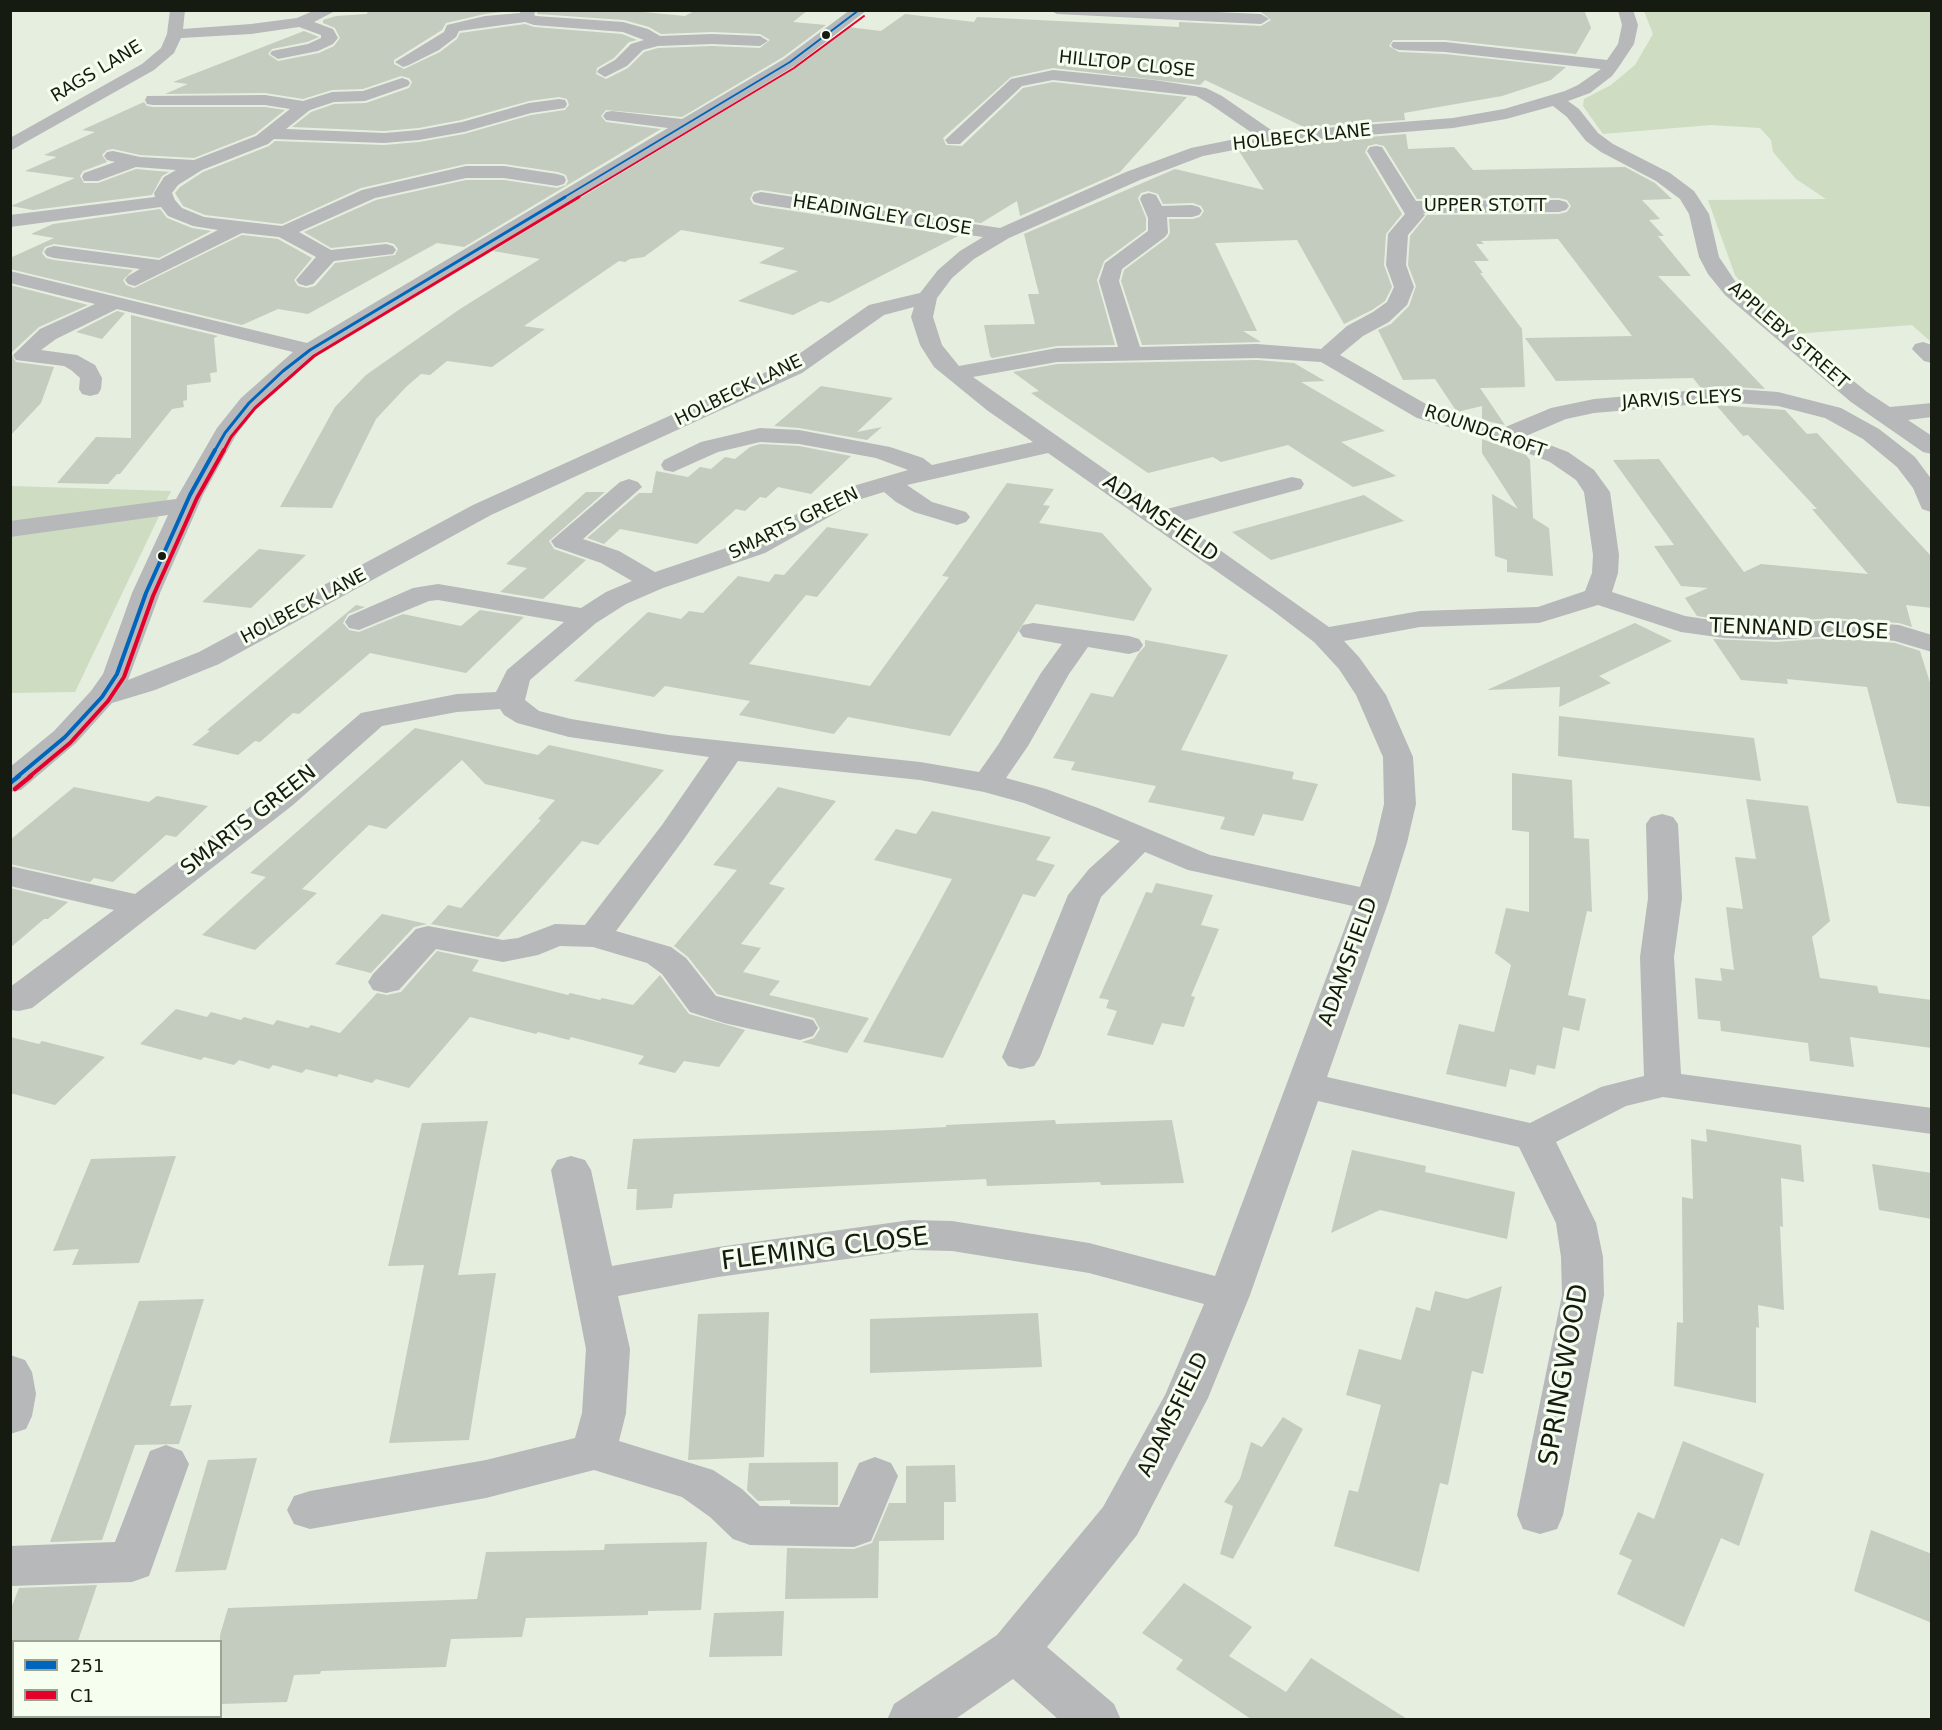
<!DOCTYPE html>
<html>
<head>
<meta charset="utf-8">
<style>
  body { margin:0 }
  #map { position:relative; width:1942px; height:1730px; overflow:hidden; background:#e6eedf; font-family:"DejaVu Sans",sans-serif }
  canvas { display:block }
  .frame { position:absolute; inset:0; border:12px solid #161b11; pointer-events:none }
  .legend { position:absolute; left:12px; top:1640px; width:210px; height:78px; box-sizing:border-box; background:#f6ffef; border:2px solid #9ca496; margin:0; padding:8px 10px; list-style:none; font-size:18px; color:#161b11 }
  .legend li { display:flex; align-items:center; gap:12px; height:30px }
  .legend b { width:30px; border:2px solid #9ca496 }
</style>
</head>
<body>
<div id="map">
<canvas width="1942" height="1730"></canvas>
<div class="frame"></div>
<ul class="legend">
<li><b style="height:8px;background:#0065bd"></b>251</li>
<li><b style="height:8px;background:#e4002b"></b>C1</li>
</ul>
</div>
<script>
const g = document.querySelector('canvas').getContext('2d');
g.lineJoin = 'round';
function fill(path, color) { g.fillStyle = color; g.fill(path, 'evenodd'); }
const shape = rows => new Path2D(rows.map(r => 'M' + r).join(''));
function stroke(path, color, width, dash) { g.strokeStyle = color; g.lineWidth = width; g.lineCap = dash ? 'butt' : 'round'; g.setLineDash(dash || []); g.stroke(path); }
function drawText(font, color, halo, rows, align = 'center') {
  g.font = font + ' "DejaVu Sans",sans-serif'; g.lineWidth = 6; g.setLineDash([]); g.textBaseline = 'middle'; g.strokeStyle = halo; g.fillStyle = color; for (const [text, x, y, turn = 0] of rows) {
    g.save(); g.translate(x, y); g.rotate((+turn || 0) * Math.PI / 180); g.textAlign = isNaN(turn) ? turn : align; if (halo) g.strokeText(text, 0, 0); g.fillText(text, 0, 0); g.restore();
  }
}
const green = shape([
  [1644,11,1931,11,1931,342,1912,325,1794,334,1759,304,1735,275,1708,200,1826,199,1796,179,1773,152,1771,140,1760,128,1711,125,1603,134,1583,106,1584,99,1611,85,1635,65,1653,34],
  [11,486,171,491,75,692,11,693]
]);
const building = shape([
  [368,10,518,10,485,14,446,23,442,30,394,60,394,64,404,69,440,52,457,39,460,33,525,24,534,27,622,34,637,40,629,42,614,58,597,68,596,74,606,79,628,68,644,52,658,48,712,46,760,48,770,40,760,34,712,32,661,34,649,27,624,20,537,14,538,10,623,10,685,16,696,10,808,10,793,22,826,25,783,57,682,117,606,110,601,116,606,122,661,129,464,247,437,243,308,314,278,309,242,325,10,269,10,258,54,238,31,234,53,224,160,209,167,218,192,228,211,231,159,258,54,244,45,247,42,253,46,258,54,260,133,270,123,280,126,285,134,288,242,235,278,239,312,258,294,280,298,286,307,288,315,286,335,263,395,255,398,249,394,244,387,242,331,248,304,232,376,200,466,180,504,180,557,188,566,185,568,181,566,175,558,172,504,164,466,164,361,188,282,224,205,215,183,206,175,193,180,187,203,172,269,146,275,141,384,145,419,142,464,134,531,115,565,110,569,105,567,99,559,97,529,101,461,120,419,128,384,131,292,127,311,112,334,104,366,103,409,88,412,82,409,78,401,76,363,89,332,90,303,99,265,93,165,94,188,84,173,82,304,31,319,37,307,42,272,49,268,54,278,61,319,53,334,46,340,38,335,28,323,23,323,20,336,16,367,14],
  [1233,10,1584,10,1591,28,1576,54,1445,40,1393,40,1389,46,1399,52,1445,54,1566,67,1551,80,1502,96,1404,113,1405,120,1304,127,1205,80,1200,85,1053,68,1011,77,943,138,946,145,962,146,1023,88,1053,82,1187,97,1120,172,1020,216,1017,201,981,223,761,190,753,192,750,199,753,204,760,206,958,236,829,303,821,301,793,315,738,301,798,271,759,263,785,248,681,230,644,257,630,259,625,262,619,261,524,326,545,329,492,367,447,361,430,375,421,374,406,387,376,419,332,508,280,507,335,407,366,375,460,309,540,259,493,251,797,67,848,27,881,31,905,14,974,22,977,17,1179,27,1179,22,1261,26,1271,20,1261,12],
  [144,102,147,106,153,107,265,107,285,110,255,134,194,158,140,155,113,149,107,150,102,155,107,162,83,171,80,176,84,183,98,183,136,169,169,172,162,176,152,195,33,210,11,206,75,178,25,171,57,157,44,155,95,132,82,130],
  [1406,134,1408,149,1454,147,1473,170,1625,167,1655,183,1672,199,1642,200,1660,219,1649,220,1664,236,1658,236,1691,276,1658,276,1765,389,1722,386,1701,388,1693,378,1556,381,1525,338,1632,336,1558,239,1481,241,1484,244,1476,244,1489,261,1474,261,1483,273,1480,273,1522,329,1525,387,1480,388,1505,425,1482,420,1482,406,1457,412,1435,379,1403,380,1378,330,1391,324,1409,306,1416,286,1408,265,1410,236,1427,215,1559,214,1567,212,1571,206,1567,200,1559,198,1417,199,1384,146,1376,144,1368,146,1365,152,1402,214,1386,234,1384,265,1392,287,1385,301,1372,310,1344,324,1297,240,1215,243,1257,331,1243,331,1261,342,1142,345,1121,281,1124,270,1167,238,1170,233,1169,219,1193,219,1200,217,1204,211,1201,206,1193,203,1163,204,1158,194,1148,191,1141,193,1138,198,1146,218,1146,230,1104,261,1097,280,1115,345,1057,346,992,358,990,356,984,325,1035,324,1028,294,1039,294,1024,234,1175,169,1264,190,1239,151,1270,145],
  [10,285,88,305,39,327,11,353,16,362,54,367,41,403,10,436],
  [117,311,125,313,102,339,76,332],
  [131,315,218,336,214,338,217,372,210,373,211,382,187,385,187,400,183,401,184,407,172,409,120,474,117,474,108,484,57,483,96,437,131,438],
  [1257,360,1294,363,1325,381,1301,382,1385,431,1341,442,1396,476,1353,487,1288,445,1221,462,1213,457,1148,473,1031,393,1039,391,1013,372,1057,364],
  [821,386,893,398,857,432,882,427,867,440,799,428,774,426],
  [1716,405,1785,410,1807,434,1817,433,1932,557,1932,608,1906,605,1912,627,1899,623,1832,618,1776,622,1724,620,1697,616,1685,598,1708,588,1681,586,1654,546,1674,545,1613,460,1659,459,1744,572,1761,564,1868,574,1812,509,1817,509,1748,435,1743,436],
  [1482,439,1526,455,1530,460,1533,518,1549,528,1553,576,1507,572,1507,560,1495,556,1492,494,1518,509,1482,453],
  [760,444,799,446,851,456,811,494,778,487,766,498,760,497,745,511,736,509,697,544,620,529,604,544,587,538,639,493,652,493,656,471,688,477,700,467,711,469,725,457,735,459,750,447],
  [1007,483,1054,489,1043,505,1050,506,1039,523,1102,533,1152,589,1134,621,1036,604,950,736,848,717,834,734,739,715,750,701,665,686,654,697,574,681,648,612,681,619,689,611,703,613,738,576,769,582,775,574,784,575,827,527,869,534,817,597,806,595,749,664,870,686,949,577,942,576],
  [586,492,605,492,549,541,554,549,586,560,543,599,500,592,527,568,506,564],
  [1364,495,1404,521,1271,560,1232,532],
  [259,549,306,555,251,608,202,602],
  [356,605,365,607,348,614,343,623,349,630,359,632,403,614,461,626,480,610,524,617,466,673,370,653,299,714,293,713,260,742,255,741,238,755,192,745,210,731,207,730],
  [1635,623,1672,641,1599,676,1611,683,1559,707,1560,687,1487,690],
  [1832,638,1895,643,1920,651,1932,689,1932,807,1897,803,1867,687,1787,679,1788,684,1741,680,1713,639,1776,642],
  [1145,640,1228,655,1181,750,1294,772,1292,779,1318,784,1303,821,1263,814,1254,836,1220,829,1225,817,1148,802,1156,786,1071,770,1075,762,1053,758,1091,693,1113,697,1138,654,1145,646],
  [1559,716,1754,738,1761,781,1558,756],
  [415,728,538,755,549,745,664,770,598,845,582,841,498,937,431,924,448,905,461,908,541,820,538,819,555,800,485,784,462,760,386,829,369,825,302,889,317,893,255,950,202,935,266,877,250,873],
  [1512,773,1572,780,1574,838,1589,839,1592,912,1587,911,1568,995,1586,999,1579,1031,1563,1027,1555,1069,1537,1065,1535,1075,1510,1069,1506,1087,1446,1074,1459,1024,1494,1032,1511,965,1495,953,1506,908,1529,912,1529,832,1512,830],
  [74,787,149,802,157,796,208,806,176,837,166,835,113,882,94,878,90,882,10,864,10,840],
  [778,787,836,801,769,884,785,888,741,944,761,948,743,972,780,981,769,995,869,1018,847,1053,802,1042,814,1038,820,1029,814,1018,717,994,688,957,674,946,737,870,713,865],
  [1746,799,1808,806,1830,921,1812,937,1820,978,1877,986,1879,993,1932,1000,1932,1048,1850,1037,1854,1067,1810,1061,1808,1043,1721,1031,1720,1021,1698,1019,1695,978,1722,981,1720,968,1734,970,1726,907,1743,909,1735,857,1756,859],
  [932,811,1051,837,1036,860,1055,865,1035,897,1023,894,943,1058,863,1042,952,879,874,860,896,829,916,834],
  [1156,883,1213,895,1201,925,1219,929,1191,996,1195,997,1184,1027,1162,1023,1153,1045,1107,1035,1117,1011,1106,1008,1109,1000,1099,998,1146,892,1152,893],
  [10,888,68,902,48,919,44,919,10,948],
  [382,914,427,924,414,927,371,973,335,964],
  [437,951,479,960,472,971,568,995,570,993,600,1000,602,998,633,1005,660,975,689,1014,745,1030,719,1067,684,1061,675,1073,638,1064,644,1056,571,1037,569,1040,538,1032,536,1034,470,1017,409,1088,376,1079,372,1083,339,1074,337,1077,306,1069,302,1073,273,1065,269,1069,239,1060,234,1065,204,1057,201,1060,140,1044,176,1009,207,1017,211,1012,241,1020,244,1017,273,1025,277,1020,308,1028,311,1025,340,1033,377,993,387,995,401,992],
  [10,1037,39,1044,42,1041,105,1057,55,1105,10,1093],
  [1055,1120,1056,1124,1172,1120,1184,1183,1101,1185,1100,1182,987,1186,986,1179,674,1194,672,1208,636,1210,637,1189,627,1189,633,1139,892,1130,946,1127,946,1125],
  [488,1121,458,1275,496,1273,469,1440,389,1443,424,1265,388,1266,422,1123],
  [1706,1129,1801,1145,1804,1182,1781,1178,1783,1227,1780,1226,1784,1310,1758,1305,1759,1328,1756,1327,1756,1403,1674,1386,1677,1322,1683,1323,1682,1197,1693,1199,1691,1139,1707,1142],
  [1352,1150,1426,1166,1425,1172,1515,1192,1507,1239,1380,1210,1331,1233],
  [176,1156,139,1263,72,1265,79,1249,53,1251,91,1159],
  [1872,1164,1932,1173,1932,1219,1879,1210],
  [1502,1286,1483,1374,1472,1371,1448,1485,1440,1483,1419,1572,1334,1546,1349,1490,1358,1492,1381,1405,1346,1395,1359,1349,1401,1360,1416,1307,1430,1311,1435,1291,1467,1299],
  [204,1299,170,1406,192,1405,179,1444,135,1445,102,1540,50,1542,139,1301],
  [769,1312,764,1457,688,1460,698,1314],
  [1038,1313,1042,1367,870,1373,870,1319],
  [1283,1417,1303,1429,1233,1559,1220,1554,1233,1506,1224,1502,1240,1479,1251,1442,1262,1447],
  [1683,1441,1764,1474,1739,1546,1721,1538,1684,1627,1617,1594,1632,1560,1619,1554,1638,1512,1654,1519],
  [257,1458,226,1570,175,1572,208,1460],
  [838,1462,838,1505,790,1504,790,1500,758,1501,747,1490,749,1463],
  [955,1465,956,1502,944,1502,944,1540,879,1541,878,1598,785,1599,787,1548,854,1549,872,1543,889,1503,906,1503,906,1466],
  [1871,1530,1932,1554,1932,1623,1854,1591],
  [707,1542,701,1610,648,1611,648,1615,526,1618,522,1637,451,1639,446,1667,321,1671,320,1674,294,1675,287,1702,220,1704,220,1635,228,1608,477,1599,486,1552,604,1550,605,1544],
  [1184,1583,1252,1627,1229,1656,1286,1692,1311,1658,1407,1719,1251,1719,1176,1669,1183,1660,1142,1633],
  [97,1585,78,1641,10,1641,10,1611,19,1588],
  [784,1611,782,1656,709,1657,714,1613]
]);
const minor = shape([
  [170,10,185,10,183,29,251,24,297,18,315,10,337,10,314,22,333,29,338,38,333,44,318,51,278,59,270,54,272,51,308,44,321,38,321,35,299,27,251,34,181,38,174,53,154,70,10,151,10,138,142,64,161,48,167,34,170,10],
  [521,10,536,10,534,15,536,16,623,22,648,29,660,36,712,34,760,36,768,41,760,46,712,44,658,46,643,50,627,66,605,77,597,72,599,69,615,60,631,44,644,40,623,32,534,25,525,22,459,31,456,37,439,50,409,65,403,67,395,62,444,32,447,25,485,16,520,13,521,10],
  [850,10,867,10,796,65,318,355,291,376,257,408,236,435,203,495,160,593,128,680,199,652,473,505,786,363,869,305,920,293,938,270,960,251,983,237,761,204,754,202,752,198,754,194,761,192,1000,228,1126,172,1191,148,1255,135,1210,104,1196,96,1053,80,1022,86,960,144,948,144,945,140,1011,79,1053,70,1154,80,1206,88,1222,96,1274,132,1453,118,1504,109,1565,91,1578,85,1601,69,1445,52,1399,50,1393,48,1391,45,1393,42,1445,42,1607,60,1618,44,1622,25,1618,10,1633,10,1638,25,1634,44,1618,68,1612,76,1590,93,1568,101,1579,109,1598,133,1613,144,1670,173,1694,191,1709,214,1719,257,1739,287,1867,392,1890,407,1932,403,1932,417,1908,420,1932,436,1932,454,1923,452,1851,402,1725,295,1708,274,1699,257,1689,214,1680,199,1656,181,1601,152,1586,141,1567,117,1553,106,1506,119,1453,128,1270,143,1203,156,1140,180,1009,238,974,259,952,278,937,298,933,317,942,345,959,366,1057,348,1118,347,1099,281,1105,263,1148,231,1148,218,1140,199,1142,195,1149,193,1156,195,1162,206,1192,205,1199,207,1202,211,1199,215,1192,217,1167,217,1168,233,1165,237,1122,269,1119,281,1140,347,1257,344,1321,349,1347,326,1373,312,1387,302,1394,287,1386,265,1388,234,1405,214,1367,151,1370,147,1376,146,1382,147,1416,201,1559,200,1566,202,1569,206,1566,210,1559,212,1423,213,1425,215,1408,235,1406,265,1414,287,1407,305,1389,322,1363,336,1340,355,1433,408,1503,428,1551,408,1594,399,1722,388,1778,392,1841,408,1879,429,1915,457,1932,480,1931,512,1922,509,1913,488,1897,467,1863,439,1825,418,1778,406,1722,402,1594,413,1566,419,1526,436,1568,452,1594,470,1610,492,1619,555,1618,573,1612,592,1685,616,1724,622,1776,624,1832,620,1899,625,1932,635,1932,652,1895,641,1864,637,1832,636,1776,640,1724,638,1681,632,1598,605,1539,623,1420,627,1344,641,1359,657,1386,695,1413,757,1416,804,1407,843,1389,900,1327,1077,1530,1123,1601,1087,1644,1076,1640,957,1648,898,1646,824,1651,817,1662,814,1673,817,1678,824,1682,898,1674,957,1681,1074,1932,1108,1932,1134,1663,1097,1626,1106,1556,1142,1596,1223,1603,1257,1604,1295,1563,1515,1557,1529,1540,1534,1523,1529,1517,1515,1562,1295,1561,1257,1556,1223,1519,1147,1318,1101,1250,1295,1208,1398,1137,1535,1047,1647,1114,1704,1121,1720,1059,1720,1013,1679,954,1720,887,1720,894,1704,997,1635,1103,1507,1165,1395,1204,1304,1089,1273,952,1251,911,1250,718,1277,618,1296,630,1349,626,1413,619,1441,713,1470,742,1489,760,1506,839,1507,859,1463,875,1457,891,1463,898,1476,877,1527,871,1541,854,1547,750,1545,733,1539,710,1517,682,1497,594,1470,486,1498,310,1529,294,1524,287,1510,294,1496,310,1491,486,1460,575,1438,582,1413,586,1349,551,1170,557,1160,571,1156,585,1160,591,1170,612,1266,718,1247,911,1220,952,1221,1089,1243,1215,1276,1353,906,1188,870,1145,852,1101,897,1040,1057,1034,1066,1021,1069,1008,1066,1002,1057,1068,895,1089,869,1120,841,1024,803,984,792,920,780,738,761,684,839,616,931,671,947,686,958,716,996,813,1020,818,1028,813,1036,800,1040,724,1023,690,1012,662,974,647,963,593,947,560,946,538,955,503,962,436,949,399,990,386,993,373,990,368,982,373,974,416,929,428,926,503,940,518,938,555,924,585,925,662,825,709,757,569,737,517,723,504,715,500,709,457,712,382,726,293,805,32,1008,19,1011,10,1010,10,987,114,910,10,886,10,866,135,894,271,791,361,713,457,694,496,692,507,670,564,622,438,600,429,601,359,630,349,628,345,622,349,616,413,588,438,584,581,608,606,592,632,581,601,563,555,547,551,541,620,482,629,479,638,482,642,487,583,539,619,551,655,572,747,541,843,489,908,470,876,458,799,444,760,442,718,452,673,472,664,470,661,465,664,460,701,442,760,428,799,430,890,447,923,458,932,465,1033,442,988,411,934,367,920,345,911,317,914,307,884,315,802,373,491,515,219,664,155,690,112,703,76,743,21,790,10,792,10,767,54,731,91,691,103,674,132,593,168,515,10,537,10,521,176,499,217,428,241,398,293,352,117,309,56,339,41,350,77,355,95,365,102,378,101,389,98,394,90,396,82,394,79,389,80,378,71,370,64,366,16,360,13,355,40,329,95,304,10,283,10,271,307,343,668,128,606,120,603,116,606,112,612,111,682,119,784,59,850,10],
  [1257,358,1321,362,1417,418,1497,441,1550,462,1576,480,1584,492,1593,555,1592,573,1585,591,1538,607,1420,611,1329,627,1180,522,1301,489,1304,484,1301,479,1292,477,1163,510,973,377,1057,362,1257,358],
  [1048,453,1272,610,1314,642,1339,669,1356,695,1383,757,1384,804,1375,843,1360,887,1210,855,1098,808,1046,789,1006,778,1028,746,1069,674,1088,647,1129,654,1139,651,1143,645,1139,639,1129,636,1033,623,1023,625,1019,631,1023,637,1062,644,1041,673,998,745,979,772,920,762,669,735,571,719,539,711,525,700,530,680,596,623,626,604,663,588,765,553,861,499,884,492,896,502,914,512,957,525,966,522,970,517,966,512,932,502,907,485,1048,453],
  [1050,10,1171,10,1261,14,1269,19,1261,24,1057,14,1050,10],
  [402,78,408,80,410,83,408,86,365,101,334,102,310,110,286,129,384,133,419,130,462,122,529,103,559,99,565,100,567,104,565,108,559,109,531,113,464,132,419,140,384,143,274,139,268,144,202,170,178,185,172,193,175,200,182,208,204,217,282,226,362,190,466,166,504,166,557,174,564,176,566,180,564,184,557,186,504,178,466,178,375,198,299,232,331,250,386,244,393,246,396,250,393,254,334,261,313,284,306,286,299,284,296,280,316,257,279,237,242,233,135,286,128,284,125,280,128,276,140,269,54,258,47,256,44,252,47,248,54,246,159,260,218,230,193,226,168,216,161,207,10,227,10,215,155,197,154,193,164,177,176,170,136,167,98,181,84,181,82,177,84,173,115,162,107,160,104,156,107,152,113,151,140,157,194,160,256,136,290,109,265,105,153,105,147,104,145,100,147,96,265,95,303,101,332,92,363,91,402,78],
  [1923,342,1932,345,1932,363,1924,361,1912,349,1915,344,1923,342],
  [10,1355,25,1360,32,1372,36,1394,32,1416,26,1429,10,1434,10,1355],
  [166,1445,182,1451,189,1464,149,1576,132,1582,10,1586,10,1546,115,1542,150,1451,166,1445]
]);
const bus1Far3 = shape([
  [563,198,790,62,859,10]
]);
const bus1Far2 = shape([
  [214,452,225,433,249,403,283,371,310,350,565,197]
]);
const bus1Far1 = shape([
  [17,777,65,737,102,697,117,674,146,593,190,495,215,450]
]);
const bus1 = shape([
  [10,783,19,776]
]);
const bus2Far3 = shape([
  [577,198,794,68,864,16]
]);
const bus2Far2 = shape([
  [223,452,231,437,255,408,314,356,579,197]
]);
const bus2Far1 = shape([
  [29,777,70,743,108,701,124,677,153,596,197,498,224,450]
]);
const bus2 = shape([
  [15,789,31,776]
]);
const markers = [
  [826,35,5,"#161b11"],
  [162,556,5,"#161b11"]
];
const farStreetnames = [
  ["HILLTOP CLOSE",1127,65,6],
  ["RAGS LANE",97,72,-31],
  ["HOLBECK LANE",1302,138,-6],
  ["UPPER STOTT",1485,206],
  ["HEADINGLEY CLOSE",882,216,9],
  ["APPLEBY STREET",1788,336,41],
  ["HOLBECK LANE",739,391,-26],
  ["JARVIS CLEYS",1682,400,-3],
  ["ROUNDCROFT",1485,432,19],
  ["SMARTS GREEN",794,524,-26],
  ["HOLBECK LANE",304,607,-28]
];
const streetNames = [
  ["ADAMSFIELD",1160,519,35],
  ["TENNAND CLOSE",1799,630,2],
  ["SMARTS GREEN",249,821,-38],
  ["ADAMSFIELD",1349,962,-70],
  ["ADAMSFIELD",1174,1415,-64]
];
const nearStreetnames = [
  ["FLEMING CLOSE",825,1250,-7],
  ["SPRINGWOOD",1565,1375,-80]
];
fill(green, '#cedcc2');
fill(building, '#c4cbbf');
fill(minor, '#b6b8b9');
stroke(bus1Far3, '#0065bd', 2);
stroke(bus1Far2, '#0065bd', 3);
stroke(bus1Far1, '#0065bd', 4);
stroke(bus1, '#0065bd', 4.5);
stroke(bus2Far3, '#e4002b', 2);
stroke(bus2Far2, '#e4002b', 3);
stroke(bus2Far1, '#e4002b', 4);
stroke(bus2, '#e4002b', 4.5);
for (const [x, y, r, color] of markers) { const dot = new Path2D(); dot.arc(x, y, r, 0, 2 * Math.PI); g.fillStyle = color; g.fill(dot); stroke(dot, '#f6ffef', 2); }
drawText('18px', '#161b11', '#f6ffef', farStreetnames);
drawText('21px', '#161b11', '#f6ffef', streetNames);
drawText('26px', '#161b11', '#f6ffef', nearStreetnames);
</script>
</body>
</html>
